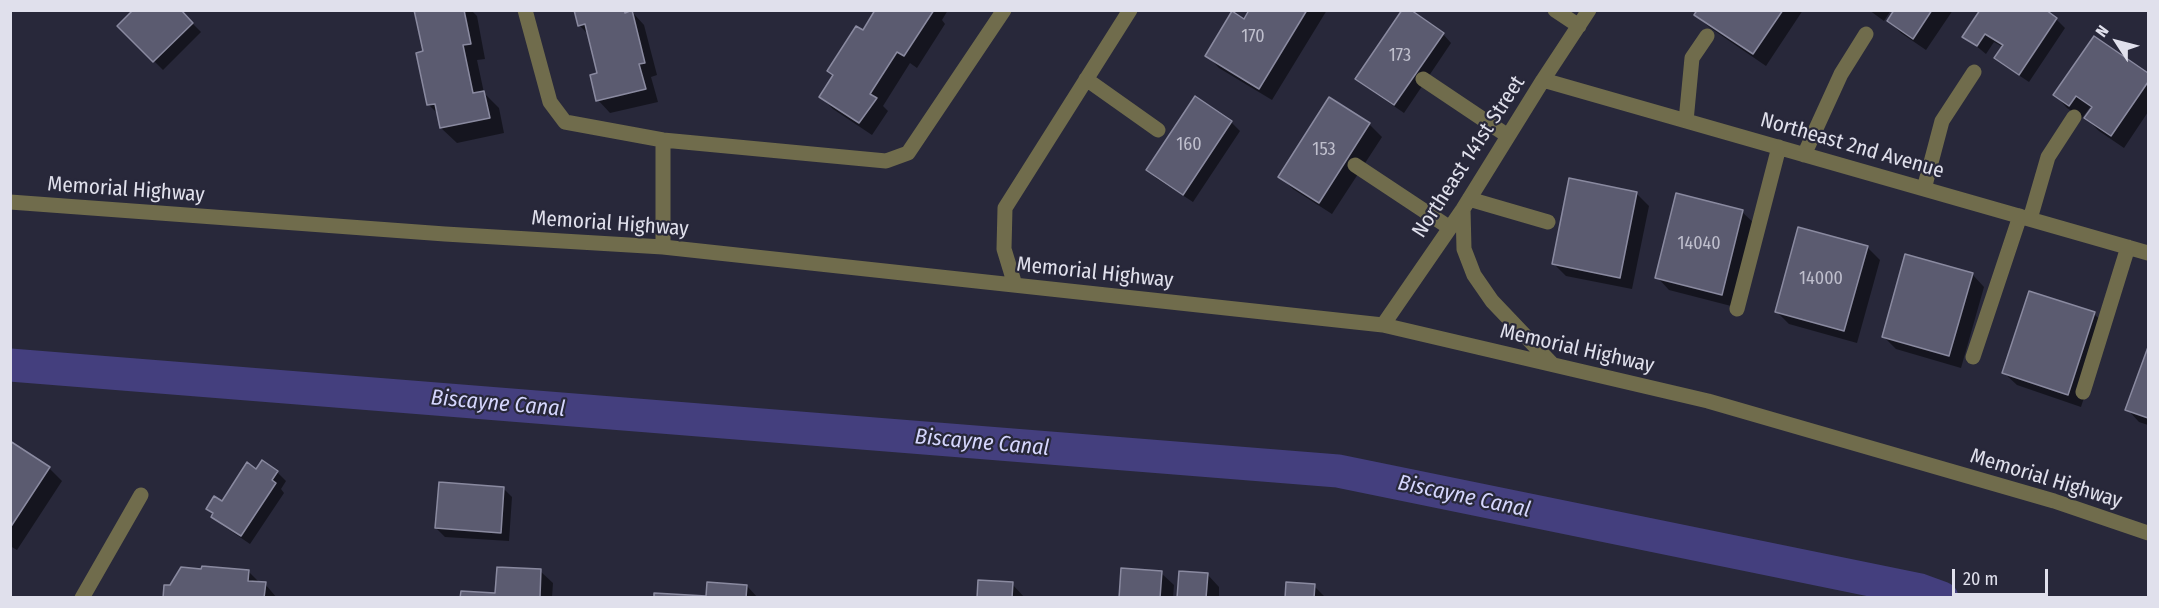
<!DOCTYPE html>
<html>
<head>
<meta charset="utf-8">
<style>
  body { margin:0 }
  #map { position:relative; width:2159px; height:608px; overflow:hidden; background:#28283a; font-family:"Fira Sans Condensed",sans-serif }
  canvas { display:block }
  .frame { position:absolute; inset:0; border:12px solid #e0e0ec; pointer-events:none }
  .north { position:absolute; left:2087px; top:12px; width:60px; height:60px; -webkit-text-stroke:4px #28283a; paint-order:stroke; rotate:306deg; font-size:16px; font-weight:700; line-height:24px; text-align:center; color:#e0e0ec }
  .north::after { content:''; display:block; margin:auto; width:21px; height:27px; background:#e0e0ec; clip-path:polygon(50% 0,100% 100%,50% 72%,0 100%) }
  .scale { position:absolute; left:1952px; top:569px; width:96px; height:27px; box-sizing:border-box; border:3px solid #e0e0ec; border-top:0; padding-left:8px; font-size:18px; line-height:21px; white-space:nowrap; color:#e0e0ec; -webkit-text-stroke:4px #28283a; paint-order:stroke }
</style>
</head>
<body>
<div id="map">
<canvas width="2159" height="608"></canvas>
<div class="frame"></div>
<div class="north">N</div>
<div class="scale">20 m</div>
</div>
<script>
const g = document.querySelector('canvas').getContext('2d');
g.lineJoin = 'round';
function fill(path, color) { g.fillStyle = color; g.fill(path, 'evenodd'); }
const shape = rows => new Path2D(rows.map(r => 'M' + r).join(''));
function stroke(path, color, width, dash) { g.strokeStyle = color; g.lineWidth = width; g.lineCap = dash ? 'butt' : 'round'; g.setLineDash(dash || []); g.stroke(path); }
function drawText(font, color, halo, rows, align = 'center') {
  g.font = font + ' "Fira Sans Condensed",sans-serif'; g.lineWidth = 4.5; g.setLineDash([]); g.textBaseline = 'middle'; g.strokeStyle = halo; g.fillStyle = color; for (const [text, x, y, turn = 0] of rows) {
    g.save(); g.translate(x, y); g.rotate((+turn || 0) * Math.PI / 180); g.textAlign = isNaN(turn) ? turn : align; if (halo) g.strokeText(text, 0, 0); g.fillText(text, 0, 0); g.restore();
  }
}
const shadow = shape([
  [179,10,201,32,163,70,119,26],
  [414,10,471,10,477,16,485,59,477,60,484,93,499,108,504,133,457,143,441,128,439,115,428,104,424,53,416,13],
  [576,10,633,10,634,14,644,25,657,75,651,77,658,102,610,113,598,100,599,75,589,35,579,25],
  [877,10,948,10,942,20,945,24,917,68,910,63,883,106,888,111,872,135,833,109,821,97],
  [1251,10,1327,10,1272,100,1219,68,1207,55,1244,21],
  [1699,10,1803,10,1766,66,1709,27,1696,15],
  [1869,10,1891,10,1884,21],
  [1896,10,1953,10,1926,50,1901,33,1889,21],
  [2056,19,2065,28,2029,82,2005,66,1996,58,2003,47,1994,42,1986,54,1964,36],
  [1443,34,1451,43,1404,113,1366,87,1357,78],
  [2094,38,2148,75,2148,112,2124,148,2099,131,2086,118,2092,109,2090,107,2082,118,2067,108,2055,95],
  [1231,122,1240,131,1193,202,1156,178,1148,169],
  [1369,124,1382,137,1332,214,1293,189,1280,177],
  [1636,193,1649,206,1632,289,1566,276,1553,263],
  [1742,212,1755,224,1735,307,1669,290,1657,277],
  [1867,247,1880,260,1857,343,1789,324,1776,311],
  [1972,274,1984,287,1961,368,1896,349,1883,336],
  [2094,314,2107,326,2081,407,2017,385,2004,373],
  [2148,351,2148,425,2139,422,2127,409],
  [10,443,49,468,62,481,17,550,10,546],
  [257,471,277,472,286,481,281,489,284,493,250,544,222,525,208,508,222,503],
  [503,488,512,497,509,541,445,537,436,528],
  [248,571,261,584,265,584,277,598,165,598],
  [540,571,553,583,552,598,462,598,496,595],
  [1161,573,1174,585,1173,598,1121,598],
  [1207,574,1219,587,1219,598,1178,598],
  [1012,584,1025,598,978,598],
  [747,586,758,598,708,598],
  [1314,586,1326,598,1287,598]
]);
const canal = shape([
  [10,365,1338,471,1920,590,1942,598]
]);
const building = shape([
  [133,10,181,10,193,23,153,62,117,26,133,10],
  [414,10,464,10,471,44,463,45,473,93,484,91,490,118,440,128,435,104,427,105,416,53,423,51,414,10],
  [574,10,624,10,625,13,632,10,645,63,639,64,646,89,596,101,590,75,597,73,585,24,578,26,574,10],
  [875,10,934,10,904,56,897,52,870,94,877,98,859,123,819,97,833,75,827,71,856,26,863,30,875,10],
  [1249,10,1307,10,1259,89,1205,56,1232,11,1244,19,1249,10],
  [1402,10,1411,10,1444,33,1394,105,1355,79,1402,10],
  [1697,10,1783,10,1753,54,1694,15,1697,10],
  [1894,10,1932,10,1913,39,1887,21,1894,10],
  [1980,10,2046,10,2057,18,2019,75,1994,58,2003,45,1985,34,1977,46,1962,37,1980,10],
  [2094,36,2148,73,2148,82,2111,136,2084,118,2092,107,2076,96,2069,106,2053,95,2094,36],
  [1195,96,1232,121,1183,195,1146,170,1195,96],
  [1329,97,1370,123,1319,203,1278,177,1329,97],
  [1569,178,1637,192,1620,278,1552,264,1569,178],
  [1676,193,1743,210,1722,295,1655,278,1676,193],
  [1798,227,1868,246,1844,331,1775,312,1798,227],
  [1905,254,1973,273,1949,356,1882,337,1905,254],
  [2029,291,2095,312,2068,395,2002,373,2029,291],
  [2148,347,2148,418,2125,410,2148,347],
  [10,441,50,467,10,528,10,441],
  [262,460,278,471,272,480,276,483,241,536,211,517,213,513,206,509,214,496,222,501,247,462,256,469,262,460],
  [439,482,504,487,501,533,435,528,439,482],
  [202,566,249,570,248,581,266,582,264,598,163,598,164,585,170,585,181,567,201,569,202,566],
  [497,567,541,569,540,597,544,598,460,598,461,591,495,593,497,567],
  [1121,568,1162,571,1160,598,1119,598,1121,568],
  [1179,571,1208,573,1206,598,1177,598,1179,571],
  [978,580,1013,582,1012,598,977,598,978,580],
  [707,582,747,585,746,598,654,598,654,593,706,596,707,582],
  [1286,582,1315,584,1314,598,1285,598,1286,582]
]);
const minor = shape([
  [525,10,550,102,565,122,663,140,886,161,908,153,1004,10],
  [1555,10,1579,26],
  [1086,79,1158,130],
  [1423,79,1508,136],
  [1543,80,2148,253],
  [1686,121,1692,58,1707,36],
  [663,140,663,247],
  [1804,155,1841,74,1866,34],
  [1355,165,1450,228],
  [1924,189,1942,121,1974,72],
  [1469,199,1548,222],
  [10,202,445,234,663,247,1383,325,1708,401,2054,501,2148,533],
  [1463,209,1464,249,1474,275,1492,301,1552,364],
  [2030,219,2048,157,2074,117],
  [1015,285,1004,249,1005,208,1130,10],
  [1737,309,1779,147],
  [1383,325,1463,209,1543,80,1589,10],
  [1973,357,2020,216],
  [2083,392,2128,247],
  [82,598,141,495]
]);
const numberNames = [
  ["170",1253,37],
  ["173",1400,56],
  ["160",1189,145],
  ["153",1324,150],
  ["14040",1699,244],
  ["14000",1821,279]
];
const streetNames = [
  ["Northeast 2nd Avenue",1852,146,16],
  ["Northeast 141st Street",1469,157,-57],
  ["Memorial Highway",126,190,4],
  ["Memorial Highway",610,224,4],
  ["Memorial Highway",1095,273,6],
  ["Memorial Highway",1577,349,13],
  ["Memorial Highway",2046,479,17]
];
const waterNames = [
  ["Biscayne Canal",498,404,5],
  ["Biscayne Canal",982,443,5],
  ["Biscayne Canal",1464,497,12]
];
fill(shadow, '#0007');
stroke(canal, '#443f7e', 33);
fill(building, '#5b5b70');
stroke(building, '#8a8aa0', 1.5);
stroke(minor, '#706c4c', 15);
drawText('18px', '#bfbfcd', null, numberNames);
drawText('21px', '#e0e0ec', '#28283a', streetNames);
drawText('italic 22px', '#d5d6fd', '#28283a', waterNames);
</script>
</body>
</html>
